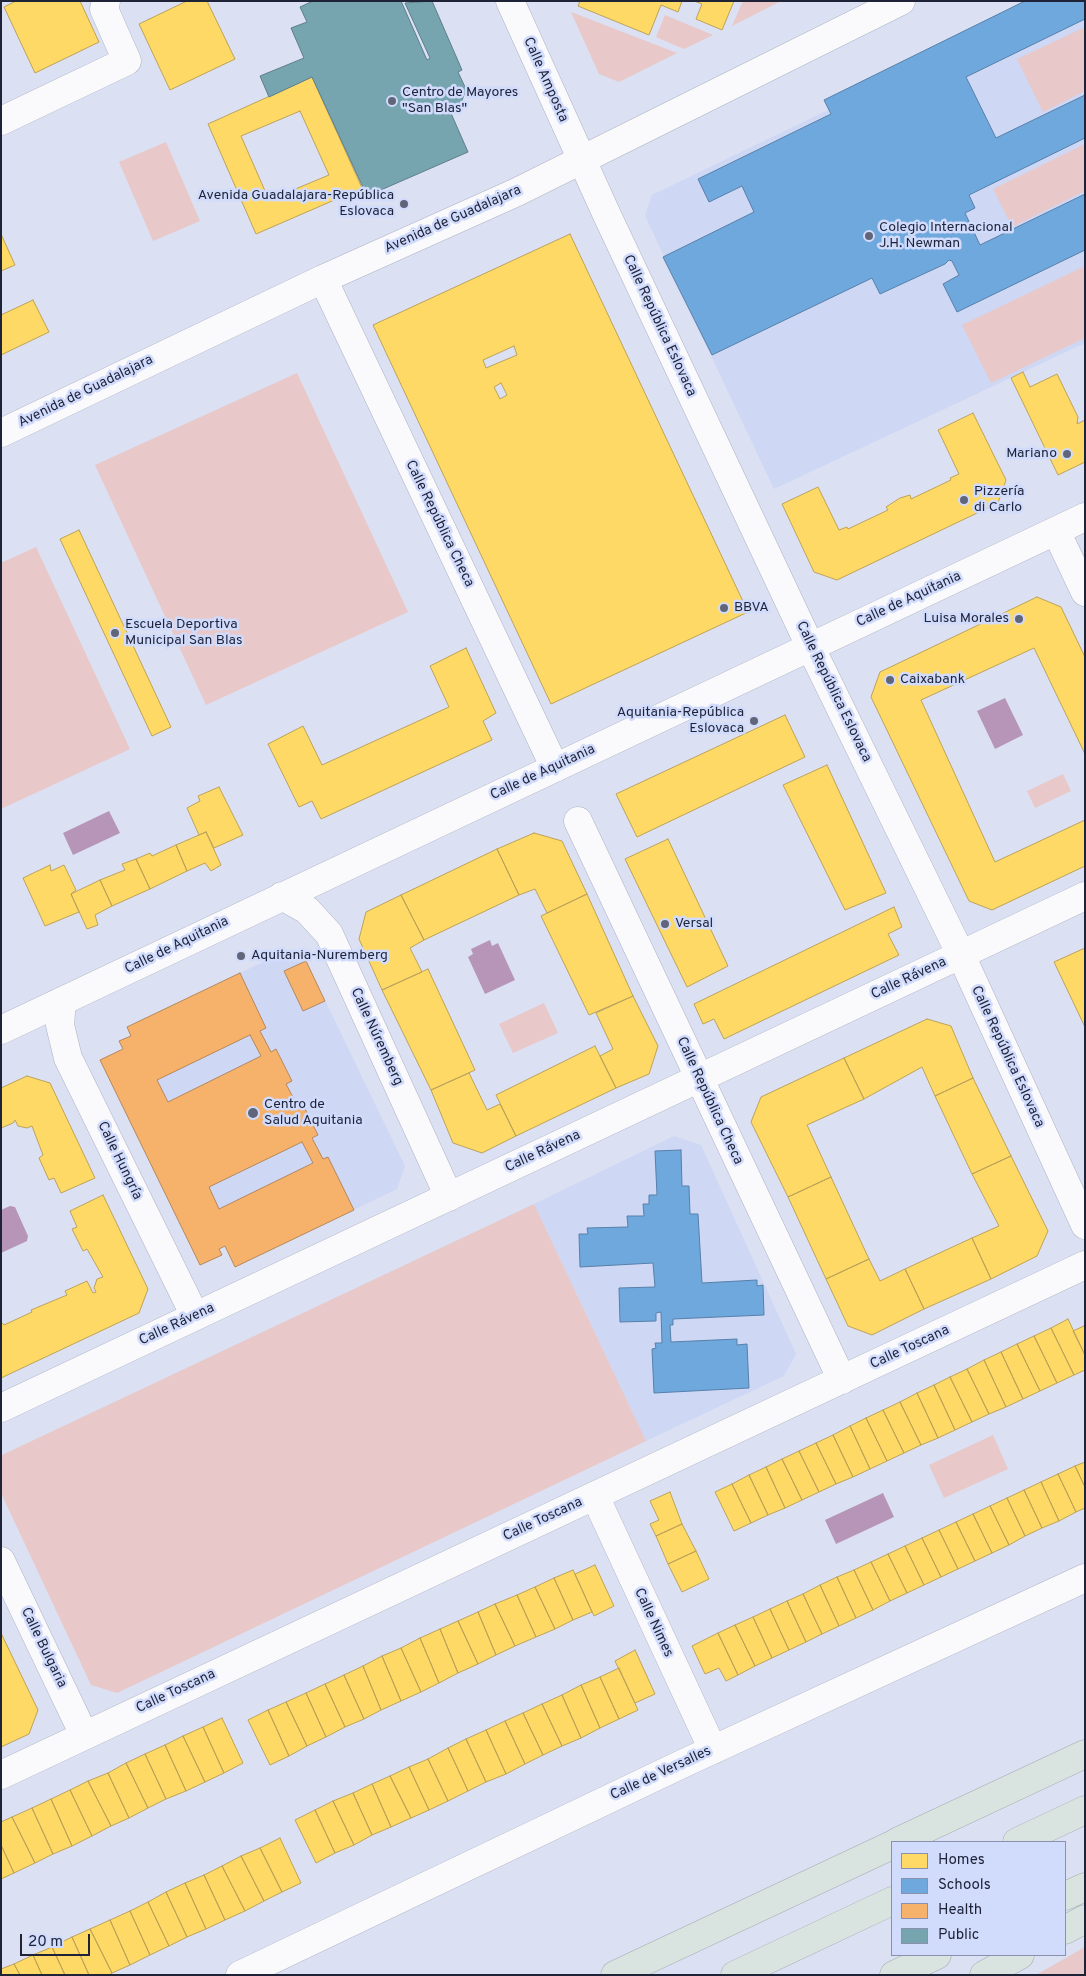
<!DOCTYPE html>
<html>
<head>
<meta charset="utf-8">
<style>
  body { margin:0 }
  #map { position:relative; width:1086px; height:1976px; overflow:hidden; background:#dbe0f2; font-family:Overpass,sans-serif }
  canvas { display:block }
  .frame { position:absolute; inset:0; border:2px solid #1e2338; pointer-events:none }
  .legend { position:absolute; left:891px; top:1841px; width:175px; height:115px; box-sizing:border-box; background:#d1dbfc; border:1px solid #8991ae; margin:0; padding:6px 9px; list-style:none; font-size:15px; color:#1e2338 }
  .legend li { display:flex; align-items:center; gap:10px; height:25px }
  .legend b { width:25px; border:1px solid #8991ae }
  .scale { position:absolute; left:20px; top:1934px; width:70px; height:22px; box-sizing:border-box; border:2px solid #1e2338; border-top:0; padding-left:6px; font-size:15px; line-height:18px; white-space:nowrap; color:#1e2338; -webkit-text-stroke:4px #d1dbfc; paint-order:stroke }
</style>
</head>
<body>
<div id="map">
<canvas width="1086" height="1976"></canvas>
<div class="frame"></div>
<ul class="legend">
<li><b style="height:14px;background:#ffd966"></b>Homes</li>
<li><b style="height:14px;background:#6fa8dc"></b>Schools</li>
<li><b style="height:14px;background:#f6b26b"></b>Health</li>
<li><b style="height:14px;background:#76a5af"></b>Public</li>
</ul>
<div class="scale">20 m</div>
</div>
<script>
const g = document.querySelector('canvas').getContext('2d');
g.lineJoin = 'round';
function fill(path, color) { g.fillStyle = color; g.fill(path, 'evenodd'); }
const shape = rows => new Path2D(rows.map(r => 'M' + r).join(''));
function stroke(path, color, width, dash) { g.strokeStyle = color; g.lineWidth = width; g.lineCap = dash ? 'butt' : 'round'; g.setLineDash(dash || []); g.stroke(path); }
function drawText(font, color, halo, rows, align = 'center') {
  g.font = font + ' Overpass,sans-serif'; g.lineWidth = 5; g.setLineDash([]); g.textBaseline = 'middle'; g.strokeStyle = halo; g.fillStyle = color; for (const [text, x, y, turn = 0] of rows) {
    g.save(); g.translate(x, y); g.rotate((+turn || 0) * Math.PI / 180); g.textAlign = isNaN(turn) ? turn : align; if (halo) g.strokeText(text, 0, 0); g.fillText(text, 0, 0); g.restore();
  }
}
const built = shape([
  [1025,1,1085,1,1085,343,774,489,645,216,652,195,828,110,824,100],
  [282,953,306,961,405,1166,397,1189,235,1267,225,1246,219,1249,222,1255,200,1265,100,1060,123,1049,119,1041,131,1036,127,1027],
  [674,1136,701,1145,796,1354,784,1376,646,1441,534,1204]
]);
const green = shape([
  [743,1,781,1,732,26],
  [571,12,677,53,619,82,599,74],
  [665,15,713,35,684,49,656,37],
  [1085,27,1085,91,1043,112,1017,59],
  [166,142,200,221,153,241,119,162],
  [1085,144,1085,191,1012,227,993,189],
  [1085,266,1085,338,991,383,962,325],
  [297,373,408,612,206,705,95,465],
  [36,547,130,749,1,809,1,563],
  [1063,774,1071,791,1035,808,1027,791],
  [544,1003,558,1033,513,1053,499,1024],
  [534,1204,646,1441,117,1693,91,1685,1,1493,2,1455],
  [993,1435,1008,1469,944,1498,929,1465],
  [1085,1947,1085,1975,1036,1975]
]);
const water = shape([
  [1005,698,1023,735,995,749,977,711],
  [109,811,120,833,73,855,63,833],
  [490,940,492,946,498,943,515,980,485,994,468,957,473,954,471,949],
  [10,1206,15,1207,28,1236,27,1241,1,1253,1,1210],
  [883,1493,894,1517,836,1544,825,1520]
]);
const homes = shape([
  [16,1,80,1,99,42,35,73,4,7,16,1],
  [187,1,207,1,235,59,170,90,139,24,187,1],
  [580,1,682,1,678,12,661,5,649,35,578,6,580,1],
  [694,1,734,1,722,30,696,19,702,4,694,1],
  [312,77,362,188,256,234,208,124,312,77],
  [300,111,329,175,269,200,241,136,300,111],
  [1,234,15,265,1,271,1,234],
  [570,234,748,612,551,704,373,325,570,234],
  [33,300,49,332,1,355,1,315,33,300],
  [514,346,517,355,486,368,483,360,514,346],
  [1023,372,1030,387,1057,374,1078,417,1077,424,1085,420,1085,462,1058,475,1011,378,1023,372],
  [501,383,507,395,500,399,494,387,501,383],
  [973,413,1006,480,998,503,837,580,814,572,782,504,818,487,839,530,847,527,848,529,888,510,886,507,900,498,910,495,911,499,951,480,950,478,959,474,938,430,973,413],
  [79,530,171,727,152,736,60,539,79,530],
  [1037,597,1061,607,1085,657,1085,754,1034,648,921,700,995,862,1085,820,1085,866,992,910,969,901,871,697,880,672,1037,597],
  [466,648,496,713,483,721,492,740,321,819,312,801,299,807,268,744,303,726,322,765,449,707,430,666,466,648],
  [785,715,805,757,637,837,616,794,785,715],
  [827,765,886,893,845,910,783,785,827,765],
  [219,787,243,835,214,848,206,832,199,835,187,808,200,801,198,796,219,787],
  [206,832,221,865,211,871,205,863,187,871,176,845,206,832],
  [534,833,562,841,587,894,547,913,535,889,519,895,497,849,534,833],
  [668,839,728,966,687,987,625,859,668,839],
  [176,845,187,871,150,889,136,859,150,853,152,856,176,845],
  [497,849,519,895,424,940,401,895,497,849],
  [136,859,150,889,112,906,100,880,125,870,122,864,136,859],
  [50,865,51,871,64,865,76,890,71,894,79,912,45,926,23,878,50,865],
  [100,880,112,906,95,915,98,925,87,929,71,894,100,880],
  [587,894,633,996,589,1015,541,916,587,894],
  [401,895,424,940,410,948,422,972,382,990,359,939,366,912,401,895],
  [894,907,902,927,888,934,899,955,724,1039,714,1019,703,1024,694,1004,894,907],
  [1085,948,1085,1027,1054,962,1085,948],
  [428,969,475,1070,431,1090,382,990,428,969],
  [633,996,658,1046,649,1074,616,1088,600,1056,613,1049,596,1013,633,996],
  [927,1019,951,1026,973,1078,935,1096,922,1067,864,1099,844,1058,927,1019],
  [595,1046,616,1088,516,1136,496,1095,595,1046],
  [844,1058,864,1099,807,1125,831,1177,788,1197,751,1122,761,1097,844,1058],
  [469,1073,487,1110,500,1104,516,1136,482,1153,453,1143,431,1090,469,1073],
  [27,1076,50,1083,95,1178,61,1193,54,1178,49,1180,39,1158,43,1155,32,1126,27,1128,18,1126,15,1120,13,1123,1,1128,1,1088,27,1076],
  [973,1078,1011,1156,972,1174,935,1096,973,1078],
  [1011,1156,1048,1231,1037,1256,991,1279,972,1238,999,1226,972,1174,1011,1156],
  [831,1177,869,1259,826,1279,788,1197,831,1177],
  [103,1195,148,1289,139,1313,1,1378,1,1322,4,1325,32,1312,31,1310,67,1295,65,1291,87,1281,93,1293,96,1292,94,1288,97,1279,103,1277,87,1249,83,1251,72,1229,77,1227,70,1211,103,1195],
  [972,1238,991,1279,924,1309,905,1269,972,1238],
  [869,1259,880,1281,905,1269,924,1309,872,1335,848,1326,826,1279,869,1259],
  [1068,1319,1085,1355,1085,1370,1074,1375,1051,1328,1068,1319],
  [1084,1326,1085,1328,1085,1355,1073,1331,1084,1326],
  [1051,1328,1074,1375,1057,1383,1034,1336,1051,1328],
  [1034,1336,1057,1383,1040,1391,1017,1344,1034,1336],
  [1017,1344,1040,1391,1023,1399,1001,1352,1017,1344],
  [1001,1352,1023,1399,1006,1407,984,1360,1001,1352],
  [984,1360,1006,1407,989,1414,967,1369,984,1360],
  [967,1369,989,1414,972,1422,950,1377,967,1369],
  [950,1377,972,1422,955,1430,934,1385,950,1377],
  [934,1385,955,1430,938,1438,917,1393,934,1385],
  [917,1393,938,1438,921,1445,900,1402,917,1393],
  [900,1402,921,1445,904,1453,883,1410,900,1402],
  [883,1410,904,1453,887,1461,866,1418,883,1410],
  [866,1418,887,1461,870,1469,850,1426,866,1418],
  [850,1426,870,1469,853,1477,833,1435,850,1426],
  [833,1435,853,1477,836,1484,816,1443,833,1435],
  [816,1443,836,1484,819,1492,799,1451,816,1443],
  [799,1451,819,1492,802,1500,782,1459,799,1451],
  [782,1459,802,1500,785,1508,766,1467,782,1459],
  [1085,1462,1085,1487,1075,1466,1085,1462],
  [1075,1466,1085,1487,1085,1508,1076,1512,1058,1474,1075,1466],
  [766,1467,785,1508,768,1515,749,1475,766,1467],
  [1058,1474,1076,1512,1059,1521,1041,1482,1058,1474],
  [749,1475,768,1515,751,1523,732,1484,749,1475],
  [1041,1482,1059,1521,1042,1528,1024,1490,1041,1482],
  [732,1484,751,1523,734,1531,715,1492,732,1484],
  [1024,1490,1042,1528,1025,1536,1007,1498,1024,1490],
  [670,1492,682,1524,656,1536,650,1524,659,1520,650,1501,670,1492],
  [1007,1498,1025,1536,1009,1545,990,1506,1007,1498],
  [990,1506,1009,1545,992,1553,973,1514,990,1506],
  [973,1514,992,1553,975,1561,956,1522,973,1514],
  [956,1522,975,1561,958,1569,939,1530,956,1522],
  [682,1524,696,1551,668,1564,656,1536,682,1524],
  [939,1530,958,1569,941,1577,922,1538,939,1530],
  [922,1538,941,1577,924,1585,905,1546,922,1538],
  [905,1546,924,1585,907,1593,888,1554,905,1546],
  [696,1551,709,1579,682,1592,668,1564,696,1551],
  [888,1554,907,1593,890,1601,871,1562,888,1554],
  [871,1562,890,1601,873,1610,854,1570,871,1562],
  [595,1565,614,1606,594,1616,575,1574,595,1565],
  [573,1570,592,1612,573,1620,554,1578,573,1570],
  [854,1570,873,1610,856,1618,837,1577,854,1570],
  [837,1577,856,1618,839,1626,820,1585,837,1577],
  [554,1578,573,1620,555,1629,535,1587,554,1578],
  [820,1585,839,1626,822,1634,803,1594,820,1585],
  [535,1587,555,1629,536,1637,517,1595,535,1587],
  [803,1594,822,1634,806,1642,787,1601,803,1594],
  [517,1595,536,1637,515,1646,495,1604,517,1595],
  [787,1601,806,1642,789,1650,770,1609,787,1601],
  [495,1604,515,1646,496,1655,478,1612,495,1604],
  [770,1609,789,1650,772,1658,753,1617,770,1609],
  [478,1612,496,1655,478,1664,458,1621,478,1612],
  [753,1617,772,1658,755,1666,735,1625,753,1617],
  [458,1621,478,1664,458,1673,440,1629,458,1621],
  [735,1625,755,1666,738,1675,718,1633,735,1625],
  [440,1629,458,1673,439,1683,420,1638,440,1629],
  [1,1633,38,1710,29,1734,1,1747,1,1633],
  [718,1633,738,1675,726,1681,719,1668,705,1674,692,1646,718,1633],
  [420,1638,439,1683,421,1692,401,1648,420,1638],
  [401,1648,421,1692,401,1701,382,1656,401,1648],
  [635,1650,655,1694,635,1703,615,1661,635,1650],
  [382,1656,401,1701,381,1710,363,1666,382,1656],
  [363,1666,381,1710,364,1719,344,1675,363,1666],
  [619,1668,638,1710,619,1719,600,1677,619,1668],
  [344,1675,364,1719,345,1727,325,1684,344,1675],
  [600,1677,619,1719,600,1728,581,1685,600,1677],
  [325,1684,345,1727,326,1737,306,1693,325,1684],
  [581,1685,600,1728,581,1738,562,1695,581,1685],
  [306,1693,326,1737,307,1746,286,1702,306,1693],
  [562,1695,581,1738,562,1746,542,1704,562,1695],
  [286,1702,307,1746,289,1756,268,1710,286,1702],
  [542,1704,562,1746,543,1755,523,1713,542,1704],
  [268,1710,289,1756,270,1765,248,1720,268,1710],
  [523,1713,543,1755,525,1764,505,1721,523,1713],
  [222,1718,243,1763,224,1773,203,1727,222,1718],
  [505,1721,525,1764,506,1774,486,1730,505,1721],
  [203,1727,224,1773,205,1782,183,1736,203,1727],
  [486,1730,506,1774,486,1782,466,1739,486,1730],
  [183,1736,205,1782,186,1791,165,1745,183,1736],
  [466,1739,486,1782,468,1791,448,1748,466,1739],
  [165,1745,186,1791,166,1799,145,1754,165,1745],
  [448,1748,468,1791,448,1801,428,1759,448,1748],
  [145,1754,166,1799,148,1808,126,1763,145,1754],
  [428,1759,448,1801,429,1810,409,1767,428,1759],
  [126,1763,148,1808,129,1818,108,1773,126,1763],
  [409,1767,429,1810,411,1818,390,1776,409,1767],
  [108,1773,129,1818,111,1826,88,1781,108,1773],
  [390,1776,411,1818,391,1827,372,1784,390,1776],
  [88,1781,111,1826,92,1836,70,1790,88,1781],
  [372,1784,391,1827,372,1835,353,1793,372,1784],
  [70,1790,92,1836,72,1846,51,1799,70,1790],
  [353,1793,372,1835,354,1845,333,1801,353,1793],
  [51,1799,72,1846,53,1854,32,1808,51,1799],
  [333,1801,354,1845,335,1853,315,1810,333,1801],
  [32,1808,53,1854,35,1863,12,1817,32,1808],
  [315,1810,335,1853,316,1863,295,1820,315,1810],
  [12,1817,35,1863,14,1873,1,1845,1,1822,12,1817],
  [280,1838,301,1883,282,1892,260,1848,280,1838],
  [1,1845,14,1873,1,1879,1,1845],
  [260,1848,282,1892,264,1901,241,1856,260,1848],
  [241,1856,264,1901,245,1911,222,1866,241,1856],
  [222,1866,245,1911,225,1920,204,1875,222,1866],
  [204,1875,225,1920,206,1929,185,1883,204,1875],
  [185,1883,206,1929,187,1937,166,1892,185,1883],
  [166,1892,187,1937,169,1946,148,1902,166,1892],
  [148,1902,169,1946,150,1955,130,1911,148,1902],
  [130,1911,150,1955,130,1965,110,1920,130,1911],
  [110,1920,130,1965,112,1973,90,1929,110,1920],
  [90,1929,112,1973,109,1975,89,1975,72,1937,90,1929],
  [72,1937,89,1975,65,1975,52,1947,72,1937],
  [52,1947,65,1975,42,1975,33,1955,52,1947],
  [33,1955,42,1975,20,1975,14,1964,33,1955],
  [14,1964,20,1975,1,1975,1,1969,14,1964]
]);
const schools = shape([
  [1025,1,1085,1,1085,19,966,77,996,138,1085,95,1085,138,969,195,975,208,965,213,980,245,1085,194,1085,250,957,312,943,284,959,275,952,261,949,260,945,264,880,294,872,278,712,355,663,257,754,212,742,186,709,202,698,179,831,114,824,100,1025,1],
  [681,1150,682,1186,689,1186,690,1214,698,1214,702,1283,757,1280,757,1286,763,1285,764,1315,673,1319,673,1325,670,1325,671,1342,737,1339,737,1345,747,1344,749,1388,654,1393,652,1349,656,1348,655,1343,662,1343,661,1312,656,1313,656,1321,620,1322,619,1288,655,1287,653,1263,580,1267,579,1234,588,1234,587,1228,628,1227,627,1216,644,1216,643,1204,649,1204,649,1195,657,1195,655,1151,681,1150]
]);
const health = shape([
  [306,961,325,1001,303,1011,284,971,306,961],
  [240,973,266,1028,260,1031,271,1052,276,1049,292,1081,286,1084,297,1105,302,1103,318,1135,312,1138,323,1159,328,1157,354,1210,235,1267,225,1246,219,1249,222,1255,200,1265,100,1060,123,1049,119,1041,131,1036,127,1027,240,973],
  [250,1035,261,1056,168,1102,157,1080,250,1035],
  [302,1142,313,1163,219,1209,209,1187,302,1142]
]);
const public = shape([
  [313,1,401,1,427,60,430,58,405,3,432,1,462,70,458,72,466,89,460,106,450,111,468,152,367,196,312,77,269,97,260,76,304,58,291,28,307,22,300,7,313,1]
]);
const minor = shape([
  [510,1,606,213,810,646,961,955,1085,1225],
  [1,121,127,61,104,9,106,1],
  [323,279,555,768],
  [1,433,323,279,517,192,901,1],
  [1056,531,1085,592],
  [578,821,842,1380],
  [282,896,307,910,329,934,449,1197],
  [62,1001,60,1025,68,1058,195,1316],
  [1,1030,1085,517],
  [1,1408,1085,896],
  [595,1496,713,1750],
  [1,1561,84,1735],
  [1,1775,1085,1265],
  [240,1975,682,1764,1085,1578]
]);
const highway = shape([
  [897,1842,1085,1754],
  [1017,1842,1085,1810],
  [1065,1896,1085,1887],
  [1065,1930,1085,1919],
  [615,1975,892,1845],
  [735,1975,892,1901],
  [894,1975,937,1955],
  [984,1975,1020,1955]
]);
const markers = [
  [392,101,5,"#606579"],
  [404,204,5,"#606579"],
  [869,236,5,"#606579"],
  [1067,454,5,"#606579"],
  [964,500,5,"#606579"],
  [724,608,5,"#606579"],
  [1019,619,5,"#606579"],
  [115,633,5,"#606579"],
  [890,680,5,"#606579"],
  [754,721,5,"#606579"],
  [665,924,5,"#606579"],
  [241,956,5,"#606579"],
  [253,1113,6,"#606579"]
];
const streetNames = [
  ["Calle Amposta",545,80,66],
  ["Avenida de Guadalajara",453,220,-24],
  ["Calle República Eslovaca",659,326,65],
  ["Avenida de Guadalajara",86,392,-26],
  ["Calle República Checa",439,524,64],
  ["Calle de Aquitania",909,600,-25],
  ["Calle República Eslovaca",833,692,64],
  ["Calle de Aquitania",543,773,-25],
  ["Calle de Aquitania",177,946,-26],
  ["Calle Rávena",909,979,-25],
  ["Calle Núremberg",376,1037,65],
  ["Calle República Eslovaca",1007,1057,65],
  ["Calle República Checa",709,1101,65],
  ["Calle Rávena",543,1152,-25],
  ["Calle Hungría",119,1161,64],
  ["Calle Rávena",177,1325,-25],
  ["Calle Toscana",910,1348,-25],
  ["Calle Toscana",543,1520,-25],
  ["Calle Nimes",653,1623,65],
  ["Calle Bulgaria",43,1648,64],
  ["Calle Toscana",176,1692,-25],
  ["Calle de Versalles",661,1774,-25]
];
const poiNames = [
  ["Centro de Mayores",402,93],
  ["\"San Blas\"",402,109],
  ["Avenida Guadalajara-República",394,196,"right"],
  ["Eslovaca",394,212,"right"],
  ["Colegio Internacional",879,228],
  ["J.H. Newman",879,244],
  ["Mariano",1057,454,"right"],
  ["Pizzería",974,492],
  ["di Carlo",974,508],
  ["BBVA",734,608],
  ["Luisa Morales",1009,619,"right"],
  ["Escuela Deportiva",125,625],
  ["Municipal San Blas",125,641],
  ["Caixabank",900,680],
  ["Aquitania-República",744,713,"right"],
  ["Eslovaca",744,729,"right"],
  ["Versal",675,924],
  ["Aquitania-Nuremberg",251,956],
  ["Centro de",264,1105],
  ["Salud Aquitania",264,1121]
];
fill(built, '#ced7f4');
fill(green, '#e8c8c9');
fill(water, '#b695b8');
fill(homes, '#ffd966');
stroke(homes, '#bca258', 1);
fill(schools, '#6fa8dc');
stroke(schools, '#5780ab', 1);
fill(health, '#f6b26b');
stroke(health, '#b5875c', 1);
fill(public, '#76a5af');
stroke(public, '#5c7e8b', 1);
stroke(minor, '#adb2c4', 29);
stroke(highway, '#a2aeb1', 29);
stroke(minor, '#fafafd', 28);
stroke(highway, '#d9e3df', 28);
for (const [x, y, r, color] of markers) { const dot = new Path2D(); dot.arc(x, y, r, 0, 2 * Math.PI); g.fillStyle = color; g.fill(dot); stroke(dot, '#d1dbfc', 2); }
drawText('14px', '#1e2338', '#d1dbfc', streetNames);
drawText('14px', '#1e2338', '#d1dbfc', poiNames, 'left');
</script>
</body>
</html>
